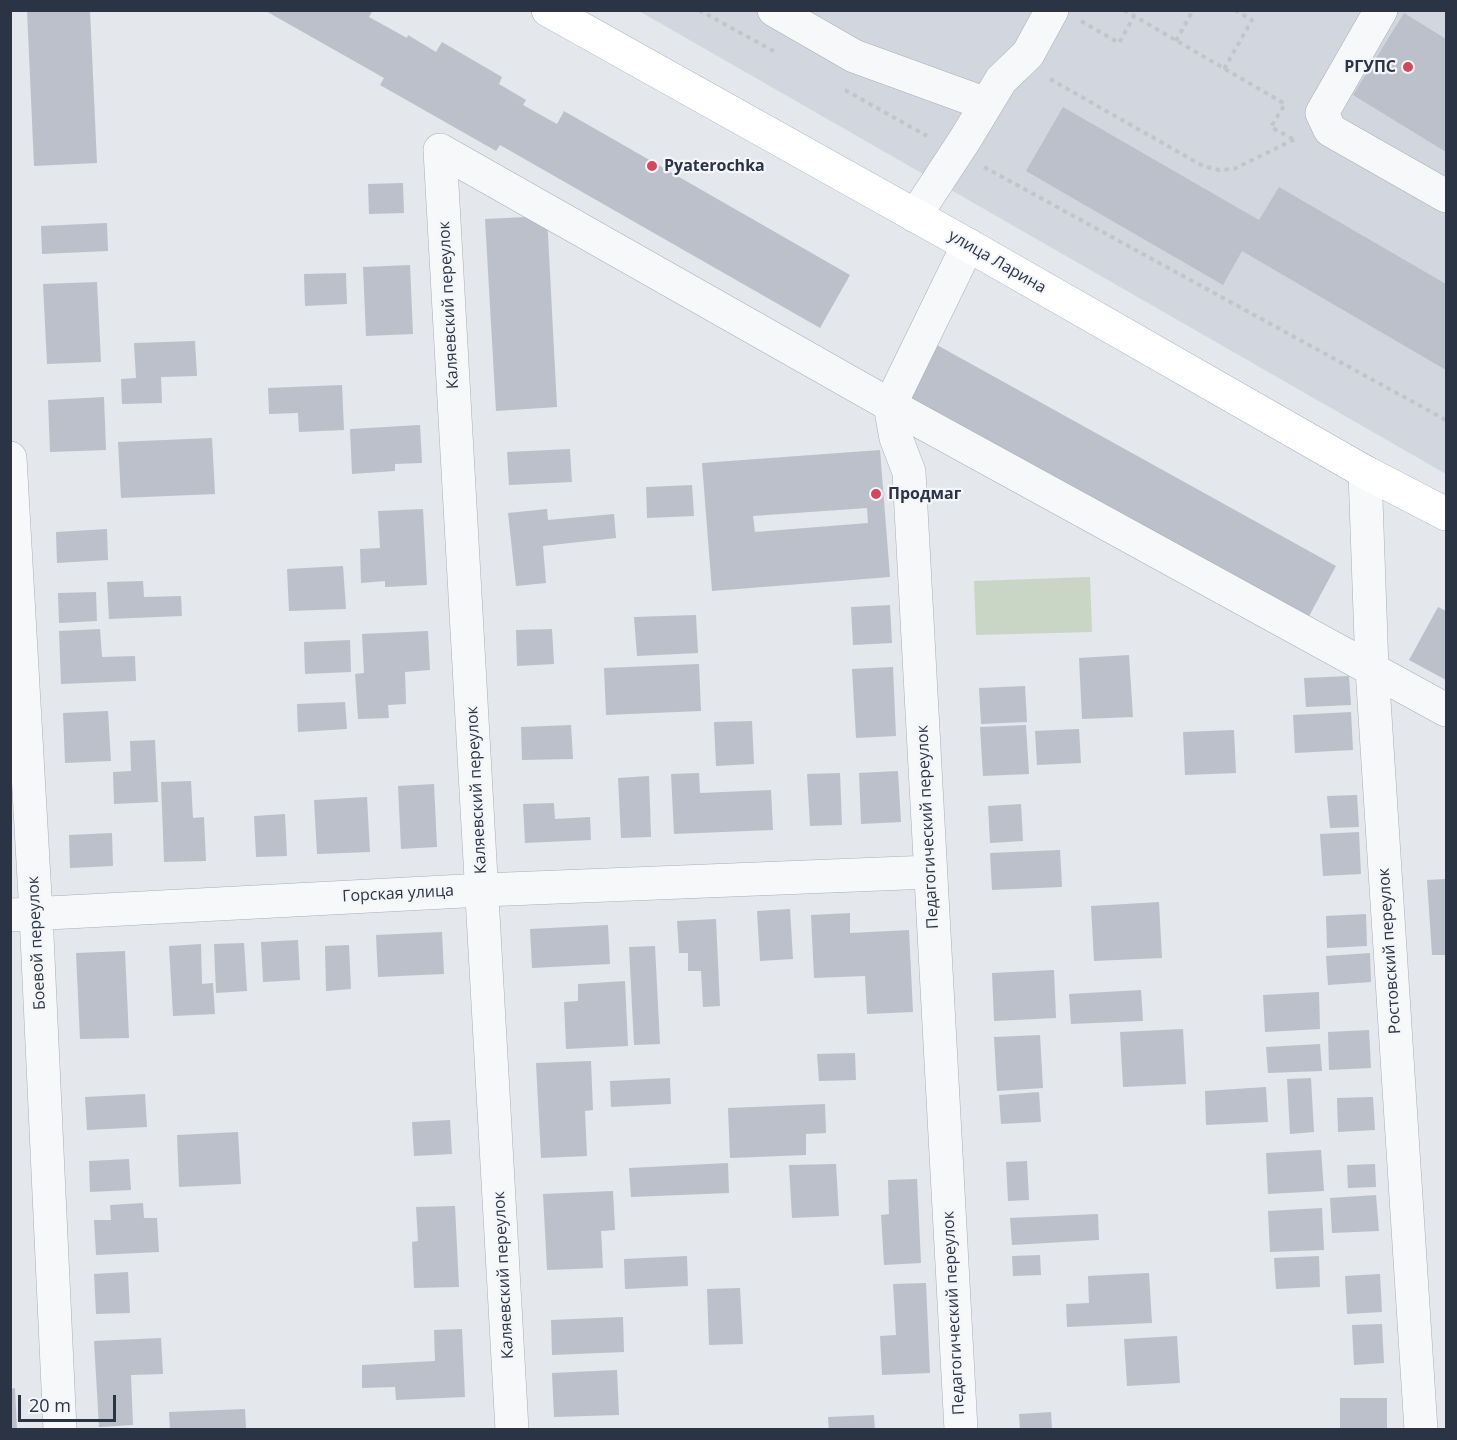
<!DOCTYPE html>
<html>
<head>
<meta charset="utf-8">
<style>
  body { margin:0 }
  #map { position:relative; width:1457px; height:1440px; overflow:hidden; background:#e4e7ec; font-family:"Open Sans",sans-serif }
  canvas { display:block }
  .frame { position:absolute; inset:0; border:12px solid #2b3445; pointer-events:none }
  .scale { position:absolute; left:18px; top:1395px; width:98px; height:27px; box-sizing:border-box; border:3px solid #2b3445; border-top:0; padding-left:8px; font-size:18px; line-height:21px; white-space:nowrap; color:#2b3445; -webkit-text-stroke:4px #f4f6f9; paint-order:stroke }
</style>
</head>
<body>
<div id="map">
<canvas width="1457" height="1440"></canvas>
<div class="frame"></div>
<div class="scale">20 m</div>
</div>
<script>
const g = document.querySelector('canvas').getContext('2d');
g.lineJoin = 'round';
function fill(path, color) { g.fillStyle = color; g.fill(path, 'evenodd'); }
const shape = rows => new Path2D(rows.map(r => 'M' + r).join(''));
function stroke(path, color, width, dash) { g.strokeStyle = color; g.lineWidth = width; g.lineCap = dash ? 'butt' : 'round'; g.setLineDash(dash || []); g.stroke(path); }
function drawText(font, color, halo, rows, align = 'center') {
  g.font = font + ' "Open Sans",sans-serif'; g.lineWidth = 4.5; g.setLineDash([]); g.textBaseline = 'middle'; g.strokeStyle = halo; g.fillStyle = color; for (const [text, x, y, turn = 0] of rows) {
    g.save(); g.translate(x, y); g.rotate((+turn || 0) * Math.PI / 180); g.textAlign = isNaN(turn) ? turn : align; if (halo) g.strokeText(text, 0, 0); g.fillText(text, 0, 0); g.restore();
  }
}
const built = shape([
  [639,11,1446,11,1446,474]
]);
const green = shape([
  [1090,577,1092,632,976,635,974,581]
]);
const building = shape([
  [27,10,90,10,97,163,34,166],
  [264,10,373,10,369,17,407,38,408,35,436,52,442,42,502,77,499,84,526,100,523,105,557,124,564,111,850,275,820,328,500,145,496,151,380,85,384,78],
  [1404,13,1446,39,1446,152,1353,95],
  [1063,107,1259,220,1279,187,1446,284,1446,370,1242,251,1223,285,1026,171],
  [403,183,404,213,369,214,368,184],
  [547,216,557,407,496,411,485,219],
  [107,223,108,251,42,254,41,226],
  [410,265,413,334,366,336,363,267],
  [346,273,347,304,305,306,304,274],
  [97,282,101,362,47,364,43,284],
  [195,341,197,376,161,377,162,403,122,404,121,379,136,378,134,343],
  [937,345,1336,566,1307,620,907,398],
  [342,385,344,430,299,432,298,413,269,414,268,388],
  [104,397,106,450,50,452,48,400],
  [420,425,422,463,395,464,395,471,352,474,350,429],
  [212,438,215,494,121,498,118,442],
  [570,449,572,482,509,485,507,452],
  [880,450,890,577,712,591,702,463],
  [867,508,868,523,755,532,753,516],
  [692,485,694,516,647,518,646,487],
  [423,509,427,585,385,587,385,581,361,583,360,549,380,548,378,511],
  [547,509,548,520,614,514,616,538,543,546,546,583,516,586,508,513],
  [107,529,108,560,57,563,56,532],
  [343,566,346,609,289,611,287,569],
  [143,581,144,597,181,596,182,616,109,619,107,582],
  [96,592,97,621,59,623,58,593],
  [890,605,892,643,853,645,851,607],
  [1438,607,1446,611,1446,680,1409,660],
  [696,615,698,653,637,656,634,617],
  [100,629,102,657,135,656,136,681,61,684,59,631],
  [552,629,554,664,517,666,516,630],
  [428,631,430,670,405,672,406,704,388,705,389,718,358,719,355,674,364,673,362,634],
  [350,640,351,672,305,674,304,642],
  [1129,655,1133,717,1082,719,1079,658],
  [699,664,701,711,606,715,604,668],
  [893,667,896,736,856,738,852,669],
  [1349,676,1351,705,1306,707,1304,678],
  [1025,686,1027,722,981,724,979,688],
  [345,702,347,729,298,732,297,704],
  [108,711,111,761,65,763,63,713],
  [1351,712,1353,750,1295,753,1293,715],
  [752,721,754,764,716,766,714,722],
  [571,725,573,759,522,760,521,727],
  [1026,725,1029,774,983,776,980,727],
  [1079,729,1081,763,1037,765,1035,731],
  [1234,730,1236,773,1185,775,1183,732],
  [155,740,158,802,114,804,113,772,131,771,130,741],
  [898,771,901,822,861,824,859,773],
  [699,773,700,793,771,790,773,830,674,834,671,774],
  [840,773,842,825,810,826,807,774],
  [649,776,651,837,621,838,618,778],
  [191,781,193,818,204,817,206,861,164,862,161,782],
  [434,784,437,847,401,849,398,786],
  [1357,795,1359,827,1330,828,1327,796],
  [367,797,370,852,317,854,314,800],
  [554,803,555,819,590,817,591,840,525,843,523,804],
  [1021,804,1023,841,990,843,988,806],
  [285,814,287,856,256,857,254,816],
  [1359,832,1361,874,1323,876,1320,834],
  [112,833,113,866,70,868,69,835],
  [1060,850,1062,887,992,890,990,853],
  [1446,879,1446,955,1432,955,1427,880],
  [1159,902,1162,958,1094,961,1091,906],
  [790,909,793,959,760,961,757,911],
  [850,913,850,933,909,930,913,1012,867,1014,865,976,814,978,811,915],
  [1366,914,1367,946,1327,948,1326,916],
  [716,919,720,1006,703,1007,701,971,688,971,688,953,679,953,677,921],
  [608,925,610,964,532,968,530,929],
  [442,932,444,974,378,977,376,935],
  [298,940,300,980,263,982,261,942],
  [244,943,247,991,216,993,214,944],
  [201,944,202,984,213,983,215,1014,173,1016,169,946],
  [349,945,351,989,326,991,325,946],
  [655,946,660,1044,634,1045,629,947],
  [125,951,129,1038,80,1039,76,953],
  [1370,953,1371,982,1328,985,1326,956],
  [1054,970,1056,1018,994,1021,992,973],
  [625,981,628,1046,566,1049,564,1002,578,1001,578,984],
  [1141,990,1143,1021,1071,1024,1069,994],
  [1319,992,1320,1029,1265,1032,1263,995],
  [1183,1029,1186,1084,1123,1087,1120,1032],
  [1369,1030,1371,1068,1329,1070,1328,1032],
  [1040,1035,1043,1088,997,1091,994,1037],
  [1320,1044,1322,1071,1268,1073,1266,1047],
  [855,1053,856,1080,819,1081,817,1054],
  [591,1061,593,1110,585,1111,587,1156,541,1158,536,1063],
  [670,1078,671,1104,611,1107,610,1081],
  [1311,1078,1314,1132,1290,1134,1287,1079],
  [1266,1087,1268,1122,1206,1125,1205,1091],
  [1039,1092,1041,1122,1001,1124,999,1095],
  [145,1094,147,1127,87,1130,85,1097],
  [1373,1097,1375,1130,1338,1132,1337,1098],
  [825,1104,826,1133,806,1134,806,1155,730,1158,728,1108],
  [450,1120,452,1154,414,1156,412,1122],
  [238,1132,241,1184,179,1187,177,1135],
  [1321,1150,1324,1191,1268,1194,1266,1153],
  [129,1159,131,1190,90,1192,89,1161],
  [1027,1161,1029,1200,1008,1201,1006,1162],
  [728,1163,729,1193,631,1197,629,1168],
  [836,1164,839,1216,792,1218,789,1165],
  [1375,1164,1376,1187,1348,1188,1347,1165],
  [917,1179,921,1263,884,1265,881,1215,889,1214,888,1180],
  [613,1191,615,1230,601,1231,603,1268,547,1270,543,1194],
  [1376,1195,1379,1231,1332,1233,1330,1198],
  [143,1203,144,1218,157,1218,159,1252,96,1255,94,1220,111,1220,110,1205],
  [455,1206,459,1287,414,1288,412,1242,418,1241,416,1207],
  [1322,1208,1324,1250,1270,1252,1268,1211],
  [1098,1214,1099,1240,1012,1245,1010,1218],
  [1040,1255,1041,1275,1013,1276,1012,1256],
  [687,1256,688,1286,625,1289,624,1259],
  [1319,1256,1320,1287,1276,1289,1274,1258],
  [128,1272,130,1313,96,1314,94,1274],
  [1149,1273,1152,1323,1067,1327,1066,1304,1089,1303,1088,1276],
  [1380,1274,1382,1312,1347,1314,1345,1276],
  [926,1283,930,1373,882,1375,880,1336,896,1335,893,1284],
  [740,1288,743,1344,709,1345,707,1289],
  [623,1317,624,1352,552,1355,551,1320],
  [1382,1324,1384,1363,1354,1365,1352,1325],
  [462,1329,465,1397,396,1400,395,1387,362,1388,362,1365,435,1361,434,1330],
  [1177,1336,1180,1383,1127,1386,1124,1339],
  [161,1338,163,1374,131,1375,133,1425,99,1427,94,1341],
  [617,1370,619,1415,554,1417,552,1373],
  [15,1388,17,1430,10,1430,10,1389],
  [1340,1398,1387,1398,1387,1430,1340,1430],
  [245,1409,246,1428,170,1430,169,1412],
  [1051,1412,1052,1430,1020,1430,1019,1414],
  [874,1415,875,1430,829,1430,828,1417]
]);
const path = shape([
  [699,10,777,53],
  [1124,10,1285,104,1271,127,1293,139],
  [1081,21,1119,43,1134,16],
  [1176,41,1193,10],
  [1224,69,1252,20,1235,10],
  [1050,79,1203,166,1219,170,1234,169,1297,138],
  [845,90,927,136],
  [984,167,1446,420]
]);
const minor = shape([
  [774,10,854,56,986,104],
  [1381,10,1322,113,1330,130,1446,196],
  [440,150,512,1430],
  [440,150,890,405,1446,710],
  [915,216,966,138,1001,80,1028,54,1052,10],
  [10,458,36,914,60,1430],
  [1365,472,1372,669,1421,1430],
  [10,915,483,890,930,872],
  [961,1430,909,472,896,438,890,405,968,245]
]);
const major = shape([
  [548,10,968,245,1365,472,1446,514]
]);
const markers = [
  [1408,67,6,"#d1495b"],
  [652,166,6,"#d1495b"],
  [876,494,6,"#d1495b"]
];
const poiNames = [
  ["РГУПС",1396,67,"right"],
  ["Pyaterochka",664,166],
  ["Продмаг",888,494]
];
const streetNames = [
  ["улица Ларина",997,262,30],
  ["Каляевский переулок",449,305,-93],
  ["Каляевский переулок",477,790,-93],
  ["Педагогический переулок",928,827,-93],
  ["Горская улица",398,894,-3],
  ["Боевой переулок",37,943,-93],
  ["Ростовский переулок",1390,951,-94],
  ["Каляевский переулок",504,1275,-93],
  ["Педагогический переулок",954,1313,-93]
];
fill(built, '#d2d6de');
fill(green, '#c9d6c5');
fill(building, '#bbc0ca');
stroke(minor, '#a9aeb7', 34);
stroke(major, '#a3abb8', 34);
stroke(path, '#c2c5cb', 4, [4.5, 4.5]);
stroke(minor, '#f7f8fa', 33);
stroke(major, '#fff', 33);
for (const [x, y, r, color] of markers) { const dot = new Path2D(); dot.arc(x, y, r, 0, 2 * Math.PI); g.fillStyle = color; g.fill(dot); stroke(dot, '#f4f6f9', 2); }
drawText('bold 16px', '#2b3445', '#f4f6f9', poiNames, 'left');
drawText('16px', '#2b3445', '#f4f6f9', streetNames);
</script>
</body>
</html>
